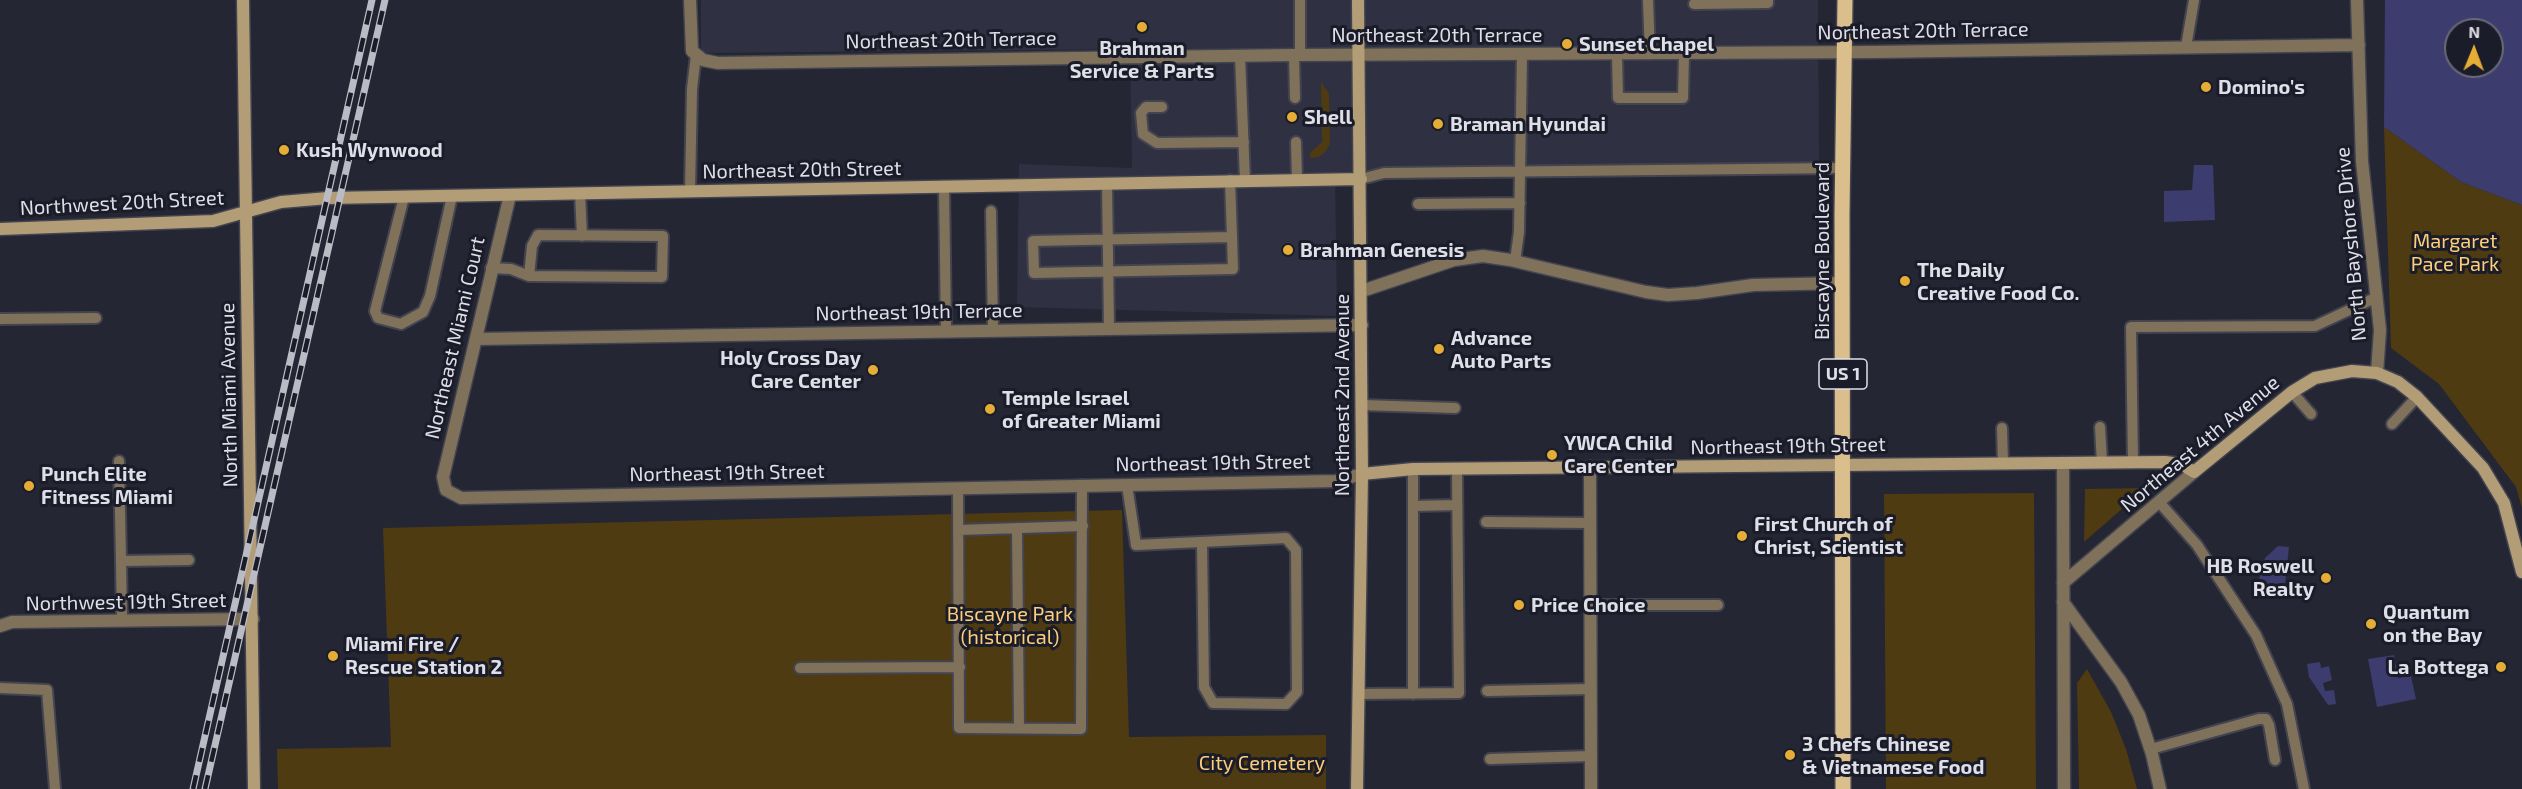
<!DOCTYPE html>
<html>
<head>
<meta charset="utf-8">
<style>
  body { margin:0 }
  #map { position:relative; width:2522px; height:789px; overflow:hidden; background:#252633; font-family:"Exo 2",sans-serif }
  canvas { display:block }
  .north { position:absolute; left:2444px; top:18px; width:60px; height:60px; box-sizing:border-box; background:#1b1c29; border:2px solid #696a75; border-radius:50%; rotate:1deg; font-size:16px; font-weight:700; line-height:24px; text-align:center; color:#dfdfe8 }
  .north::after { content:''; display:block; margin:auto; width:21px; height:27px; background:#e5ad35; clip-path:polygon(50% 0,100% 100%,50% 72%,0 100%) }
</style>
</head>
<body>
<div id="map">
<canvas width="2522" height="789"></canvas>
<div class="north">N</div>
</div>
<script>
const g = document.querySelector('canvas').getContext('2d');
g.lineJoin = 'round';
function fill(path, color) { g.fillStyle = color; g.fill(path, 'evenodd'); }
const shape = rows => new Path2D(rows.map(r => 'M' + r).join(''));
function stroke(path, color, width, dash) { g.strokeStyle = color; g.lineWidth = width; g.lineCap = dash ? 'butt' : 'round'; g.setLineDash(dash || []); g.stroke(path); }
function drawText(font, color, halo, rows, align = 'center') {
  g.font = font + ' "Exo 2",sans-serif'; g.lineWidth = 6; g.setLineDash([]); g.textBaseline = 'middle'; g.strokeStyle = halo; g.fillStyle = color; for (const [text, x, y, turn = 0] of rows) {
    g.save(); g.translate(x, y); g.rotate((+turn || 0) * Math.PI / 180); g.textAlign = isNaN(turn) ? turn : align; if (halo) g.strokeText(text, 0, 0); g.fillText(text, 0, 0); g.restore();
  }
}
const built = shape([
  [701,0,1818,0,1819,162,1335,172,1337,316,1017,307,1019,164,1132,168,1130,49,701,53]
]);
const green = shape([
  [1321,82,1329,94,1330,144,1325,152,1319,157,1310,158,1310,153,1322,142],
  [2384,127,2461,182,2522,205,2522,508,2516,487,2439,384,2391,348],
  [2146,488,2084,542,2085,489],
  [2034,493,2036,789,1886,789,1884,494],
  [1122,510,1129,737,1326,735,1326,789,278,789,277,749,391,747,383,528],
  [2087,669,2111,712,2126,749,2137,789,2079,789,2077,683]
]);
const water = shape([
  [2385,0,2522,0,2522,205,2461,182,2384,127],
  [2456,30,2492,30,2492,66,2456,66],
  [2194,165,2213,165,2215,220,2164,222,2164,191,2192,190],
  [2278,546,2289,547,2284,594,2267,593,2268,585,2261,584,2259,579,2265,558],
  [2394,655,2398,678,2411,676,2416,699,2377,707,2368,659],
  [2320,662,2321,668,2329,666,2332,680,2323,683,2325,691,2334,690,2336,704,2328,705,2309,677,2307,664]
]);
const lane = shape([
  [1300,0,1300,55],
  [1648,0,1650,54],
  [1694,4,1768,3,1768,0],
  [2186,47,2194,0],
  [1617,54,1618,98,1683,98,1684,54],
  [1294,55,1295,98],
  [1240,56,1245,180],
  [1162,107,1146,107,1141,113,1143,134,1157,143,1244,142],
  [1296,142,1297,179],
  [1361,179,1384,173,1842,168],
  [1230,180,1232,237,1033,241,1034,273,1233,269,1232,237],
  [1107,183,1109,328],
  [944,186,946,331],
  [690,191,692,89,696,55],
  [580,193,582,236],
  [404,197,375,311,378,318,401,324,423,312,430,296,452,196],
  [1418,204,1520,203],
  [991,211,993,330],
  [1515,261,1519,232,1522,54],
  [491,268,511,269,529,276,662,277,663,236,538,235,532,246,529,276],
  [0,319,96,318],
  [2292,392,2311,414],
  [1362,405,1455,408],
  [2392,424,2417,397],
  [2100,427,2102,463],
  [2002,428,2003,463],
  [119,461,121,561],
  [2133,462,2131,327,2315,326,2377,297],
  [1413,469,1413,694],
  [1127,485,1136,545,1286,538,1296,550,1297,692,1286,704,1213,703,1204,687,1202,542],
  [958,488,959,728,1081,729,1082,485],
  [2159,502,2197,545,2256,635,2287,704,2304,789],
  [1413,506,1457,505],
  [1486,522,1590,523],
  [1017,528,1019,728],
  [958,530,1083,526],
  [1590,605,1718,605],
  [122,620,121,561,189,560],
  [800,668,960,667],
  [0,688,47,690,55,789],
  [1487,691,1591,689],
  [1358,694,1459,693,1457,469],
  [2151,749,2259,719,2266,719,2269,725,2275,760],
  [1490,759,1591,756]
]);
const street = shape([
  [690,0,692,51,703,60,718,63,1294,55,1873,52,2359,45],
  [2357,0,2362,161,2380,330,2377,373],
  [510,195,443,477,446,490,461,498,1336,481,1362,474],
  [1362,291,1454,260,1483,256,1510,260,1646,292,1668,295,1697,293,1753,285,1842,283],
  [476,339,1362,325],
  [2063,463,2064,789],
  [1590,467,1591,789],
  [2063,583,2194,472],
  [2063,602,2121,682,2139,715,2152,754,2160,789],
  [0,626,12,622,253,619]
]);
const secondary = shape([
  [243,0,254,789],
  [0,229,213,221,281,202,328,198,1361,179],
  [1362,474,1413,469,2165,462,2181,464,2194,472,2292,392,2315,378,2352,371,2377,373,2398,382,2417,397,2483,468,2504,503,2522,572],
  [1357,789,1362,474,1358,0]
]);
const primary = shape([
  [1843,789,1842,214,1845,0]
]);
const rail = shape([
  [193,789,372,0],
  [205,789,385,0]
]);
const markers = [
  [1142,27,6,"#e5ad35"],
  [1567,44,6,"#e5ad35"],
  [2206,87,6,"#e5ad35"],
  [1292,117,6,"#e5ad35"],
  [1438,124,6,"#e5ad35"],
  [284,150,6,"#e5ad35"],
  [1288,250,6,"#e5ad35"],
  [1905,281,6,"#e5ad35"],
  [1439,349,6,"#e5ad35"],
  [873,370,6,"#e5ad35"],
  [990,409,6,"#e5ad35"],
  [1552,455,6,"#e5ad35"],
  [29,486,6,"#e5ad35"],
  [1742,536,6,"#e5ad35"],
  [2326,578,6,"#e5ad35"],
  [1519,605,6,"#e5ad35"],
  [2371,624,6,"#e5ad35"],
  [333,656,6,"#e5ad35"],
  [2501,667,6,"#e5ad35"],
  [1790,755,6,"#e5ad35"]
];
const shields = [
  [1843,374,48]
];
const shieldNames = [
  ["US 1",1843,374]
];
const streetNames = [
  ["Northeast 20th Terrace",1923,31,-1],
  ["Northeast 20th Terrace",1437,35],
  ["Northeast 20th Terrace",951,40,-1],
  ["Northeast 20th Street",802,170,-1],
  ["Northwest 20th Street",122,203,-3],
  ["North Bayshore Drive",2351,244,-95],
  ["Biscayne Boulevard",1822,251,-90],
  ["Northeast 19th Terrace",919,312,-1],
  ["Northeast Miami Court",455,338,-77],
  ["North Miami Avenue",229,395,-91],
  ["Northeast 2nd Avenue",1342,395,-90],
  ["Northeast 4th Avenue",2200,444,-40],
  ["Northeast 19th Street",1788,446,-1],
  ["Northeast 19th Street",1213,463,-1],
  ["Northeast 19th Street",727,473,-1],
  ["Northwest 19th Street",126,602,-1]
];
const poiNames = [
  ["Sunset Chapel",1579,44],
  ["Brahman",1142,48,"center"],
  ["Service & Parts",1142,71,"center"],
  ["Domino's",2218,87],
  ["Shell",1304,117],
  ["Braman Hyundai",1450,124],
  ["Kush Wynwood",296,150],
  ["Brahman Genesis",1300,250],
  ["The Daily",1917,270],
  ["Creative Food Co.",1917,293],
  ["Advance",1451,338],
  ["Auto Parts",1451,361],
  ["Holy Cross Day",861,358,"right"],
  ["Care Center",861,381,"right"],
  ["Temple Israel",1002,398],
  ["of Greater Miami",1002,421],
  ["YWCA Child",1564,443],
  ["Care Center",1564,466],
  ["Punch Elite",41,474],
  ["Fitness Miami",41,497],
  ["First Church of",1754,524],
  ["Christ, Scientist",1754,547],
  ["HB Roswell",2314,566,"right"],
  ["Realty",2314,589,"right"],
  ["Price Choice",1531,605],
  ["Quantum",2383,612],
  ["on the Bay",2383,635],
  ["Miami Fire /",345,644],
  ["Rescue Station 2",345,667],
  ["La Bottega",2489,667,"right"],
  ["3 Chefs Chinese",1802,744],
  ["& Vietnamese Food",1802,767]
];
const parkNames = [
  ["Margaret",2455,241],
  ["Pace Park",2455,264],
  ["Biscayne Park",1010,614],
  ["(historical)",1010,637],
  ["City Cemetery",1262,763]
];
fill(built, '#2f3041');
fill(green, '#4f3b11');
fill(water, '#3c3c6f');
stroke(lane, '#434450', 14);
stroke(street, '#434450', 15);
stroke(secondary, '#434450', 15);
stroke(primary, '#434450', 18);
stroke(lane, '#80725a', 10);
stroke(street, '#80725a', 12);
stroke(secondary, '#b29d76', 12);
stroke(primary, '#dabe8c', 15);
stroke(rail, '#bbbbc5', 7);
stroke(rail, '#1b1c29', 4.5, [14]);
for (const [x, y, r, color] of markers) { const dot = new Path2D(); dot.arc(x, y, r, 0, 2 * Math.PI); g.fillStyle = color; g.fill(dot); stroke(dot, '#1b1c29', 2); }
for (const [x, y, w] of shields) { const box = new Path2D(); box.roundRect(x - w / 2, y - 15, w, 30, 4.5); g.fillStyle = '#1b1c29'; g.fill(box); stroke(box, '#dfdfe8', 1.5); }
drawText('bold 18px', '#dfdfe8', null, shieldNames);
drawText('20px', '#dfdfe8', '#1b1c29', streetNames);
drawText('bold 20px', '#dfdfe8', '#1b1c29', poiNames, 'left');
drawText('20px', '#fcce79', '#1b1c29', parkNames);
</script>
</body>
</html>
